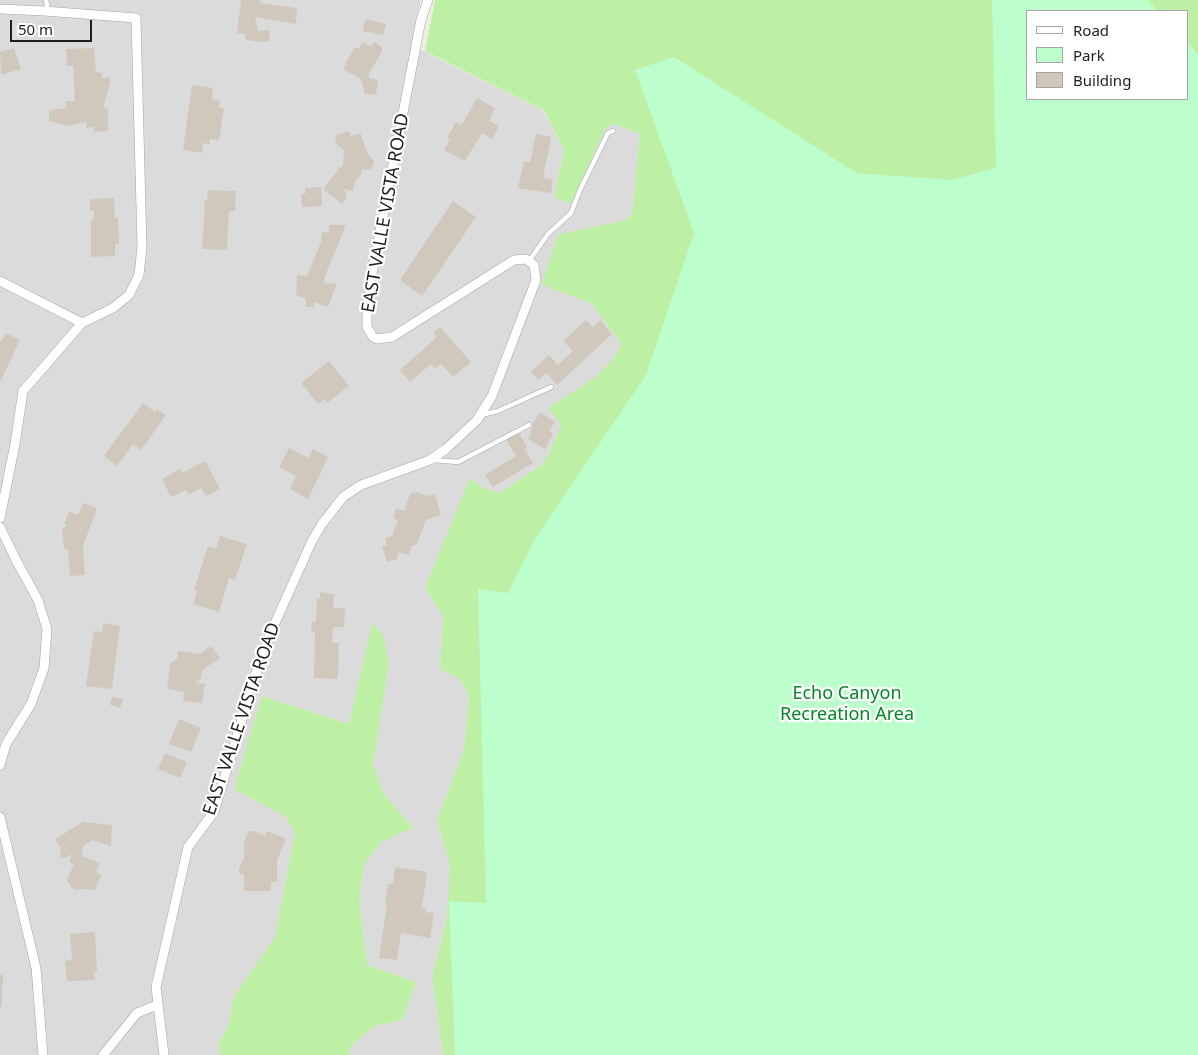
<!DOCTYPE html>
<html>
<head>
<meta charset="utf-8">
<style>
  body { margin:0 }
  #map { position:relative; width:1198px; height:1055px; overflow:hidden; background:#f0eee3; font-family:"Noto Sans",sans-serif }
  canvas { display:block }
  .legend { position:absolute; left:1026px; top:10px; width:162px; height:90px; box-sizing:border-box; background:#fff; border:1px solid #a5a5a5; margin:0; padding:6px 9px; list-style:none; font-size:15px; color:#1e1e1e }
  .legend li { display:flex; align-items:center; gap:10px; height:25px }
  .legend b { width:25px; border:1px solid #a5a5a5 }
  .scale { position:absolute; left:10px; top:20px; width:82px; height:22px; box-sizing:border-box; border:2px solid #1e1e1e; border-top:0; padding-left:6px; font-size:15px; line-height:18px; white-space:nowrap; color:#1e1e1e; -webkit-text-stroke:4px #fff; paint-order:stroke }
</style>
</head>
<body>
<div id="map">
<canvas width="1198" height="1055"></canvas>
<ul class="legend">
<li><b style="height:6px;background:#fff"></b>Road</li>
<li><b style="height:14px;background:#bcfecc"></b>Park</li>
<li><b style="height:14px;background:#d0c8bc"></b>Building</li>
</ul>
<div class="scale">50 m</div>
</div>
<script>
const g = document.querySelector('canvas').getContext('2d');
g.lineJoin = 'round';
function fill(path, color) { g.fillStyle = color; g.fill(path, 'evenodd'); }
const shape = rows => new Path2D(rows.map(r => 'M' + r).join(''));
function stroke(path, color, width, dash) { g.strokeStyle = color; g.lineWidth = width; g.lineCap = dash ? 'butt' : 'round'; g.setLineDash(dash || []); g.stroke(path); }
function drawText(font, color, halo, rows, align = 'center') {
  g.font = font + ' "Noto Sans",sans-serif'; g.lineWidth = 4.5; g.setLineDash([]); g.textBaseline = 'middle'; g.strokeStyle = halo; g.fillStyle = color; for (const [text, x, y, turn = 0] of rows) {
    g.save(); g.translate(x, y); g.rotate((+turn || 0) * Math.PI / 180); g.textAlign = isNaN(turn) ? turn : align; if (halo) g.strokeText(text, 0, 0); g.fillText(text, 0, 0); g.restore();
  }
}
const residential = shape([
  [0,0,421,0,411,45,543,110,564,150,554,197,571,204,606,127,614,124,640,134,632,215,623,221,542,284,592,304,622,344,611,361,596,377,549,408,562,426,543,464,500,493,483,488,471,479,425,588,443,615,440,669,460,679,469,696,464,749,437,821,450,866,449,901,447,918,432,976,443,1055,349,1055,351,1046,374,1026,402,1020,416,982,367,965,359,899,364,865,381,842,413,828,383,793,373,764,389,664,372,624,349,724,262,696,234,789,286,817,295,832,275,937,233,998,229,1024,218,1045,221,1055,0,1055]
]);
const grass = shape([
  [435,0,1198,0,1198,818,1107,1055,443,1055,432,976,447,918,450,866,437,821,464,749,469,696,460,679,440,669,443,615,425,588,470,478,483,488,500,493,543,464,562,426,548,408,596,377,611,361,622,344,592,304,541,284,559,234,623,221,632,215,640,134,614,124,606,127,571,204,554,197,564,150,544,110,425,51],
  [1027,11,1187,11,1187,99,1027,99],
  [372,623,383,636,389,664,373,764,383,793,413,828,381,842,364,865,359,899,367,965,416,982,402,1020,374,1026,351,1046,349,1055,221,1055,218,1045,229,1024,233,998,275,937,295,832,286,817,234,789,262,696,349,724]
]);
const park = shape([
  [992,0,1147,0,1158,11,1027,11,1027,99,1187,99,1187,42,1198,54,1198,1055,455,1055,449,901,486,903,478,589,508,593,536,537,646,375,694,233,635,70,674,57,857,173,951,180,996,168]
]);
const building = shape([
  [241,0,260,0,260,3,297,8,296,24,255,17,258,31,269,30,270,41,260,42,246,40,245,34,237,33],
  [365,19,386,24,383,35,363,31],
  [363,42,372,47,374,42,382,47,382,52,369,73,369,78,378,80,376,95,365,94,361,79,344,70,345,64,354,48,359,48],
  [14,48,21,69,1,75,0,52],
  [94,48,96,72,102,73,102,78,110,77,110,83,103,108,108,109,108,131,94,132,94,127,86,128,86,122,69,126,49,121,49,110,66,108,66,101,75,101,73,66,67,66,66,49],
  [192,85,213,88,212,99,220,101,219,108,224,108,219,140,210,139,209,144,203,143,202,153,183,150],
  [477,98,495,108,489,121,499,126,492,139,482,133,465,161,444,150,450,140,447,138,456,122,462,125],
  [349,131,351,136,361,134,367,153,374,161,371,170,362,169,361,174,355,182,353,191,344,189,347,198,342,204,323,189,340,167,343,166,344,150,337,145,335,138,338,134],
  [536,134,551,137,543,178,553,180,551,193,518,188,524,161,530,162],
  [321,187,322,206,302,207,301,194,305,194,305,188],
  [208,190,236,191,235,211,229,211,227,250,202,249,205,200,207,200],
  [114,198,115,218,118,218,119,244,115,244,115,256,91,257,91,219,94,219,94,210,90,210,90,199],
  [453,201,476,217,422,296,400,280],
  [329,225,346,225,325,276,324,283,337,284,328,307,315,302,314,307,306,307,306,299,296,295,297,275,307,276,321,242,322,232,329,233],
  [586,320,593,327,600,320,612,334,557,385,546,373,538,380,531,372,549,355,558,365,573,351,563,341],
  [440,327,471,362,453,377,441,364,435,369,431,364,410,382,400,370,437,337,433,333],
  [6,333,20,340,0,382,0,343],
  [329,361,349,386,327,403,324,399,318,404,301,383],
  [143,403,155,412,157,409,166,415,141,450,133,444,117,466,104,456],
  [540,412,555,422,549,431,553,434,545,449,528,439,532,432,530,431,533,426,532,425],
  [518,432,527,447,524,449,533,463,493,487,485,475,516,456,506,439],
  [289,448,308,458,313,449,328,457,308,499,290,489,296,476,279,467],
  [205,461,220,489,206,496,201,488,188,495,186,490,171,497,162,479,180,469,182,473],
  [417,492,427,496,435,494,441,515,426,520,417,544,412,546,409,555,399,552,397,559,387,562,382,547,387,545,385,538,392,536,398,520,393,518,396,508,404,511,410,494],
  [83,503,97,508,83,546,85,575,70,576,68,550,64,548,62,529,68,525,64,525,69,511,78,515],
  [220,536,247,544,235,580,229,578,219,612,193,604,197,591,194,590,208,546,216,549],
  [320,592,334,594,333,608,345,608,344,627,333,627,332,643,339,643,338,679,314,678,315,632,311,631,312,622,316,622,317,598,320,598],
  [103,623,120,626,112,689,86,686,94,631,102,632],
  [211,646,220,658,202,670,201,679,195,682,205,684,202,703,183,701,184,692,167,689,170,663,177,659,178,651,200,654],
  [112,697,123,699,120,708,110,705],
  [179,719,201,728,191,752,169,744],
  [165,753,187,762,180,778,158,769],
  [83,822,112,825,111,846,92,840,83,846,82,856,100,863,96,872,101,875,95,890,80,889,77,890,72,888,67,880,74,864,69,862,72,854,66,858,60,858,61,849,55,839],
  [249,831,253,831,265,836,267,831,286,839,277,860,277,882,271,882,271,891,244,891,244,875,239,873,239,868,244,858,244,842],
  [395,867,427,872,422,908,426,908,425,912,434,913,430,938,401,933,397,960,379,958,387,905,385,905,388,884,393,884],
  [95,932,97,972,94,972,95,980,67,981,65,961,72,960,70,934],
  [0,975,3,975,3,985,1,989,2,990,2,1007,0,1007]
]);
const service = shape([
  [46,0,48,11],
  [529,261,548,234,571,213,580,190,604,141,608,133,613,131],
  [481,415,498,411,551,387],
  [434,460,458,462,529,425]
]);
const minor = shape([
  [0,9,44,11,136,18,142,247,139,275,129,295,113,308,82,323,23,391,15,444,0,518],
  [0,281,82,323],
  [0,527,17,562,38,600,47,629,44,668,31,704,6,744,0,765],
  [0,817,36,968,43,1055],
  [103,1055,137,1013,157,1005],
  [164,1055,156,987,188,847,214,812,255,676,270,634,312,541,322,524,343,497,361,485,430,460,446,449,477,420,492,396,536,280,534,265,526,259,514,260,392,337,377,339,373,337,367,327,367,314,371,278,421,20,428,0]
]);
const streetNames = [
  ["EAST VALLE VISTA ROAD",386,213,-80],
  ["EAST VALLE VISTA ROAD",242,719,-71]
];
const parkNames = [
  ["Echo Canyon",847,694],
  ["Recreation Area",847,715]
];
fill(residential, '#dcdbdb');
fill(grass, '#bdefa4');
fill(park, '#bcfecc');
fill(building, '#d0c8bc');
stroke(service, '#a5a5a5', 5.5);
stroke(minor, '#a5a5a5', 10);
stroke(service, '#fff', 4.5);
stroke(minor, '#fff', 9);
drawText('18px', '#1e1e1e', '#fff', streetNames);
drawText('18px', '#018723', '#fff', parkNames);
</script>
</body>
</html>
